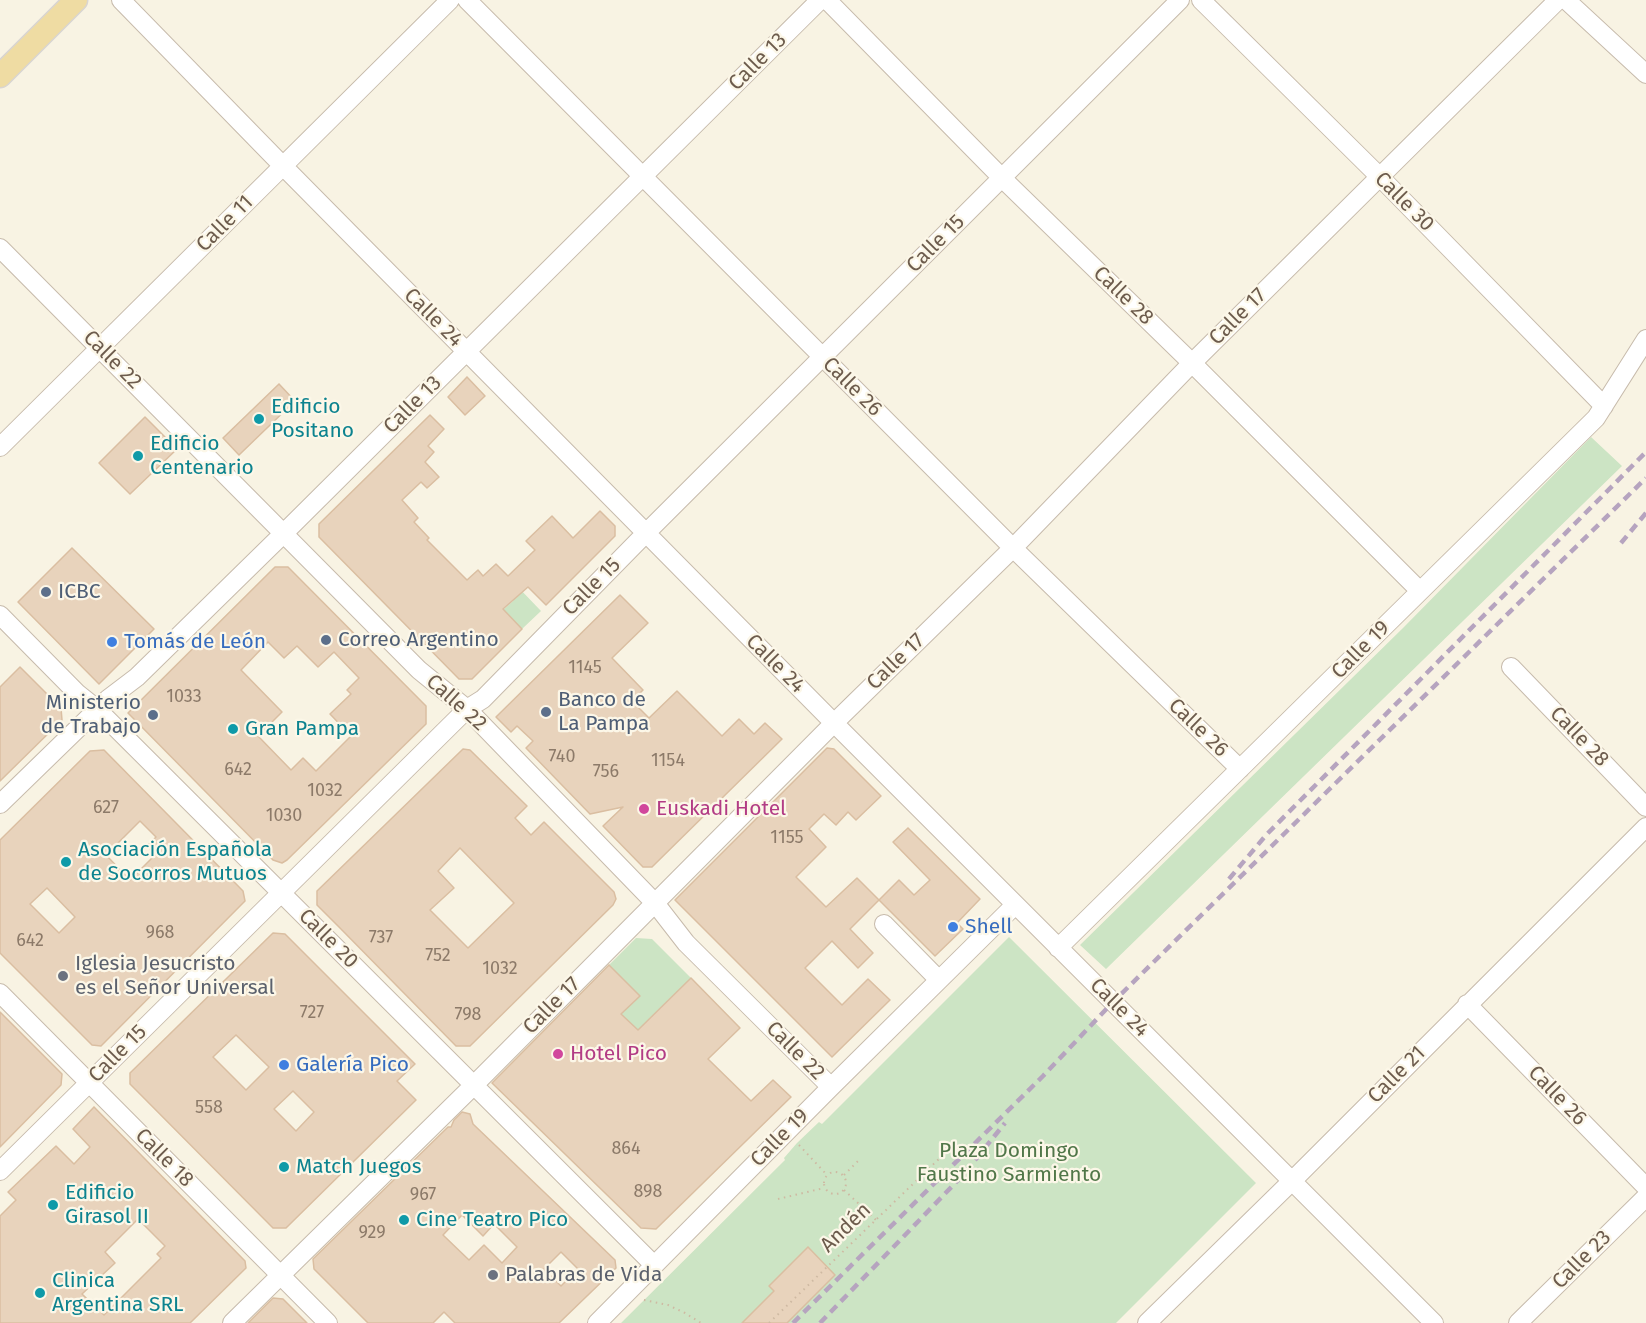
<!DOCTYPE html>
<html>
<head>
<meta charset="utf-8">
<style>
  body { margin:0 }
  canvas { display:block; background:#f8f3e3 }
</style>
</head>
<body>
<canvas width="1646" height="1323"></canvas>
<script>
const g = document.querySelector('canvas').getContext('2d');
g.lineJoin = 'round';
function fill(path, color) { g.fillStyle = color; g.fill(path, 'evenodd'); }
const shape = rows => new Path2D(rows.map(r => 'M' + r).join(''));
function stroke(path, color, width, dash) { g.strokeStyle = color; g.lineWidth = width; g.lineCap = dash ? 'butt' : 'round'; g.setLineDash(dash || []); g.stroke(path); }
function drawText(font, color, halo, rows, align = 'center') {
  g.font = font + ' "Fira Sans",sans-serif'; g.lineWidth = 4.5; g.setLineDash([]); g.textBaseline = 'middle'; g.strokeStyle = halo; g.fillStyle = color; for (const [text, x, y, turn = 0] of rows) {
    g.save(); g.translate(x, y); g.rotate((+turn || 0) * Math.PI / 180); g.textAlign = isNaN(turn) ? turn : align; if (halo) g.strokeText(text, 0, 0); g.fillText(text, 0, 0); g.restore();
  }
}
const green = shape([
  [1591,437,1622,466,1106,969,1080,945,1403,628],
  [518,587,541,611,522,629,503,610,513,601],
  [1009,937,1256,1183,1116,1323,621,1323,785,1160,784,1158,797,1143,819,1122,822,1124],
  [636,938,652,939,691,978,638,1030,621,1014,639,996,609,965]
]);
const building = shape([
  [467,377,485,396,465,415,448,397,467,377],
  [279,384,295,401,239,455,223,438,279,384],
  [430,415,444,429,428,446,434,452,425,462,439,477,427,488,421,482,402,500,418,518,414,522,429,538,427,540,467,580,478,570,483,576,496,564,508,576,535,550,526,541,552,516,573,538,600,511,615,526,615,536,546,605,528,587,503,609,522,629,472,679,459,679,319,537,319,524,430,415],
  [145,417,177,449,130,494,99,463,145,417],
  [72,548,154,629,99,684,18,602,72,548],
  [275,567,288,567,426,706,426,724,287,860,282,863,273,860,128,713,275,567],
  [268,642,284,658,297,646,318,667,334,652,359,678,347,690,351,694,330,714,351,736,316,771,303,758,291,770,258,736,282,712,241,670,268,642],
  [620,595,648,623,612,658,643,690,632,701,649,718,677,691,722,736,739,719,754,734,765,723,782,739,652,867,643,867,603,826,623,807,590,814,526,748,533,741,517,726,511,732,496,717,620,595],
  [20,667,61,708,62,720,0,781,0,687,20,667],
  [827,748,834,749,881,796,856,820,848,812,836,825,824,814,809,829,826,847,796,877,826,907,857,878,879,900,850,929,873,953,858,968,832,941,805,968,842,1005,868,979,890,1000,832,1057,675,900,827,748],
  [463,749,470,750,527,806,515,818,531,835,544,822,614,892,616,899,613,905,470,1046,456,1046,339,927,317,905,317,891,463,749],
  [460,848,514,903,468,948,430,910,454,888,438,871,460,848],
  [104,750,243,891,245,901,101,1046,92,1045,0,953,0,840,90,751,104,750],
  [140,821,156,837,147,846,155,855,130,880,106,855,140,821],
  [47,888,75,917,59,933,30,904,47,888],
  [908,828,980,899,957,923,963,929,935,956,879,900,899,880,914,895,930,880,893,842,908,828],
  [273,933,285,934,415,1064,397,1081,416,1100,286,1228,273,1228,130,1084,130,1073,273,933],
  [236,1035,269,1067,246,1090,213,1057,236,1035],
  [293,1091,314,1112,296,1131,274,1109,293,1091],
  [609,965,640,996,621,1014,638,1030,691,978,740,1028,708,1059,751,1101,773,1080,791,1097,656,1229,641,1228,492,1083,609,965],
  [0,1012,62,1074,61,1085,0,1147,0,1012],
  [94,1107,245,1261,246,1268,190,1323,0,1323,0,1216,16,1200,8,1192,56,1146,74,1164,90,1147,73,1129,94,1107],
  [138,1219,165,1246,157,1254,161,1258,104,1315,82,1294,115,1263,105,1252,138,1219],
  [462,1112,470,1114,473,1124,615,1260,616,1268,559,1323,455,1323,444,1312,433,1323,368,1323,314,1269,313,1259,448,1127,451,1127,454,1120,462,1112],
  [462,1215,483,1236,494,1224,517,1247,502,1263,484,1245,469,1260,443,1235,462,1215],
  [561,1252,578,1269,561,1286,544,1269,561,1252],
  [808,1247,835,1275,787,1323,742,1323,774,1291,769,1286,808,1247],
  [273,1298,283,1299,307,1323,248,1323,273,1298]
]);
const path = shape([
  [799,1145,827,1175],
  '824 1183a11 11 0 1 1 22 0a11 11 0 1 1-22 0Z',
  [844,1175,859,1160],
  [844,1190,876,1220],
  [778,1199,824,1188],
  [644,1300,668,1305,685,1313,701,1323],
  [769,1323,944,1154]
]);
const minor = shape([
  [121,0,283,166,834,723,1434,1323],
  [467,0,1013,548,1240,769],
  [827,0,1002,178,1192,363,1420,591],
  [1201,0,1380,177,1604,406],
  [1566,0,1646,74],
  [0,248,419,670,467,709,655,903,686,943,831,1087],
  [0,447,450,0],
  [0,615,77,693,97,709,654,1265],
  [1511,667,1646,807],
  [0,804,108,699,137,677,284,533,820,0],
  [884,924,939,980],
  [1058,948,1596,418,1646,339],
  [0,993,328,1323],
  [1467,1004,1646,1187],
  [0,1171,467,709,483,699,646,533,1180,0],
  [232,1323,474,1085,834,723,1013,548,1192,363,1558,0],
  [597,1323,831,1087,1015,905],
  [1147,1323,1293,1180,1646,827],
  [1518,1323,1646,1197]
]);
const major = shape([
  [0,76,76,0]
]);
const rail = shape([
  [1621,543,1646,513],
  [1229,879,1267,834,1646,452],
  [793,1323,1043,1076,1113,1002,1646,478],
  [820,1323,963,1175,1005,1123]
]);
const markers = [
  [259,419,6,"#0f9aa8"],
  [138,456,6,"#0f9aa8"],
  [46,592,6,"#5c6f8a"],
  [326,640,6,"#5c6f8a"],
  [112,642,6,"#3f7fe0"],
  [546,712,6,"#5c6f8a"],
  [153,715,6,"#5c6f8a"],
  [233,729,6,"#0f9aa8"],
  [644,809,6,"#d1479c"],
  [66,862,6,"#0f9aa8"],
  [953,927,6,"#3f7fe0"],
  [63,976,6,"#6b7280"],
  [558,1054,6,"#d1479c"],
  [284,1065,6,"#3f7fe0"],
  [284,1167,6,"#0f9aa8"],
  [53,1205,6,"#0f9aa8"],
  [404,1220,6,"#0f9aa8"],
  [493,1275,6,"#6b7280"],
  [40,1293,6,"#0f9aa8"]
];
const numberNames = [
  ["1145",585,668],
  ["1033",184,697],
  ["740",562,757],
  ["1154",668,761],
  ["642",238,770],
  ["756",606,772],
  ["1032",325,791],
  ["627",106,808],
  ["1030",284,816],
  ["1155",787,838],
  ["968",160,933],
  ["737",381,938],
  ["642",30,941],
  ["752",438,956],
  ["1032",500,969],
  ["727",312,1013],
  ["798",468,1015],
  ["558",209,1108],
  ["864",626,1149],
  ["898",648,1192],
  ["967",423,1195],
  ["929",372,1233]
];
const streetNames = [
  ["Calle 13",758,62,-45],
  ["Calle 30",1404,202,45],
  ["Calle 11",225,224,-45],
  ["Calle 15",936,244,-45],
  ["Calle 28",1123,296,44],
  ["Calle 17",1238,317,-45],
  ["Calle 24",433,318,45],
  ["Calle 22",112,360,45],
  ["Calle 26",852,387,45],
  ["Calle 13",413,405,-45],
  ["Calle 15",592,587,-45],
  ["Calle 19",1361,650,-45],
  ["Calle 17",896,662,-44],
  ["Calle 24",775,664,45],
  ["Calle 22",456,703,42],
  ["Calle 26",1198,728,44],
  ["Calle 28",1579,737,46],
  ["Calle 20",328,939,45],
  ["Calle 17",552,1006,-45],
  ["Calle 24",1119,1008,45],
  ["Calle 22",795,1051,45],
  ["Calle 15",118,1054,-45],
  ["Calle 21",1397,1075,-45],
  ["Calle 26",1557,1096,46],
  ["Calle 19",780,1138,-45],
  ["Calle 18",164,1158,45],
  ["Andén",846,1228,-44],
  ["Calle 23",1582,1260,-45]
];
const cultureNames = [
  ["Edificio",271,407],
  ["Positano",271,431],
  ["Edificio",150,444],
  ["Centenario",150,468],
  ["Gran Pampa",245,729],
  ["Asociación Española",78,850],
  ["de Socorros Mutuos",78,874],
  ["Match Juegos",296,1167],
  ["Edificio",65,1193],
  ["Girasol II",65,1217],
  ["Cine Teatro Pico",416,1220],
  ["Clinica",52,1281],
  ["Argentina SRL",52,1305]
];
const serviceNames = [
  ["ICBC",58,592],
  ["Correo Argentino",338,640],
  ["Banco de",558,700],
  ["La Pampa",558,724],
  ["Ministerio",141,703,"right"],
  ["de Trabajo",141,727,"right"]
];
const shopNames = [
  ["Tomás de León",124,642],
  ["Shell",965,927],
  ["Galería Pico",296,1065]
];
const hotelNames = [
  ["Euskadi Hotel",656,809],
  ["Hotel Pico",570,1054]
];
const worshipNames = [
  ["Iglesia Jesucristo",75,964],
  ["es el Señor Universal",75,988],
  ["Palabras de Vida",505,1275]
];
const parkNames = [
  ["Plaza Domingo",1009,1151],
  ["Faustino Sarmiento",1009,1175]
];
fill(green, '#cce4c4');
fill(building, '#e8d3bc');
stroke(building, '#dabea1', 1.5);
stroke(minor, '#c7bbac', 20);
stroke(major, '#d9d5d1', 25);
stroke(path, '#ceb9a2', 2, [1.5, 4.5]);
stroke(minor, '#fff', 18);
stroke(major, '#efdca3', 22);
stroke(rail, '#b6a4bf', 4.5, [9, 6]);
for (const [x, y, r, color] of markers) { const dot = new Path2D(); dot.arc(x, y, r, 0, 2 * Math.PI); g.fillStyle = color; g.fill(dot); stroke(dot, '#fcf7e8', 2); }
drawText('18px', '#8c7a69', null, numberNames);
drawText('21px', '#6d5c4d', '#fcf7e8', streetNames);
drawText('21px', '#0d838f', '#fcf7e8', cultureNames, 'left');
drawText('21px', '#4e5e75', '#fcf7e8', serviceNames, 'left');
drawText('21px', '#366cbe', '#fcf7e8', shopNames, 'left');
drawText('21px', '#b23c85', '#fcf7e8', hotelNames, 'left');
drawText('21px', '#5b616d', '#fcf7e8', worshipNames, 'left');
drawText('21px', '#517749', '#fcf7e8', parkNames);
</script>
</body>
</html>
